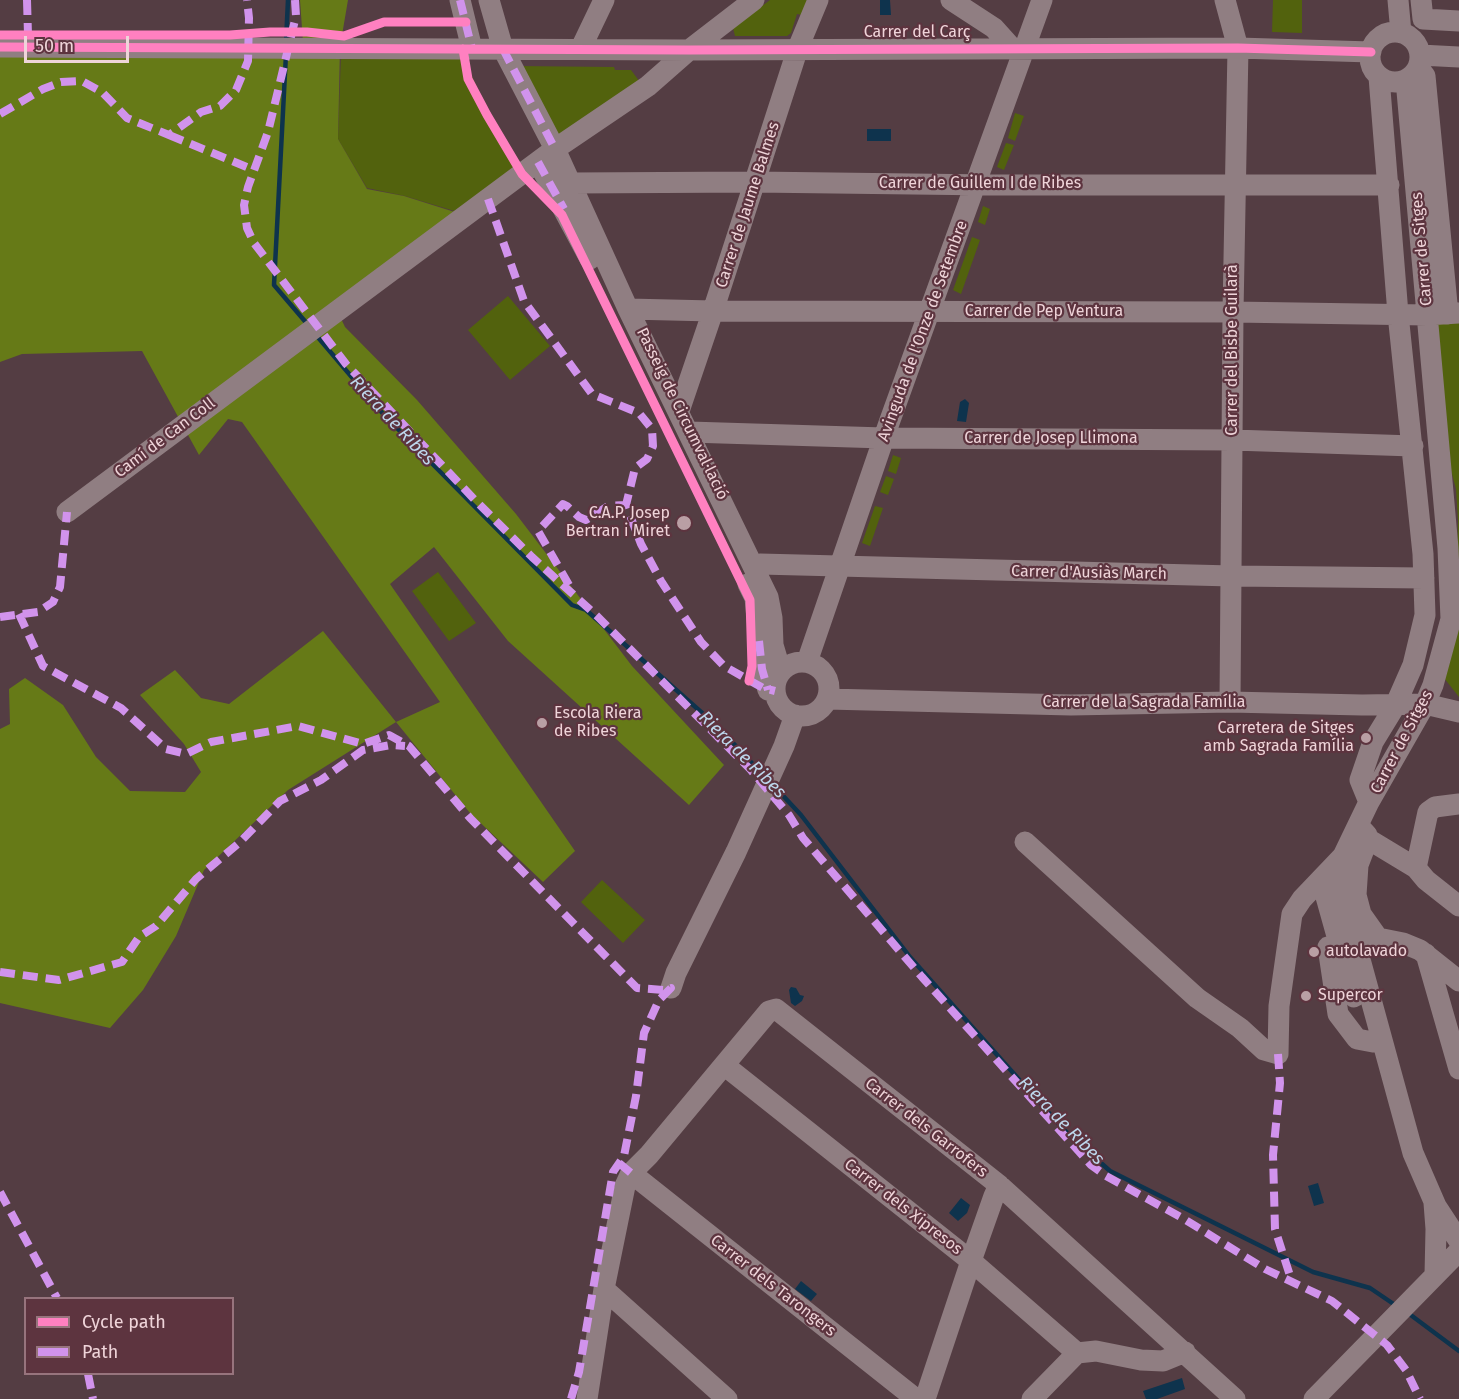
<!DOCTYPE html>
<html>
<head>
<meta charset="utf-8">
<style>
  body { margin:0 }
  #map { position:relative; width:1459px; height:1399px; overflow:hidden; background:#543d43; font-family:"Fira Sans",sans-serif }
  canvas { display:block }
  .legend { position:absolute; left:24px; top:1297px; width:210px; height:78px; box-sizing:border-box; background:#5d343f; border:2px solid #97747d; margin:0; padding:8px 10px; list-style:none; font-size:18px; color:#efd4d9 }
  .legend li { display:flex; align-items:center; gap:12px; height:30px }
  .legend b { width:30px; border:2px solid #97747d }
  .scale { position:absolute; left:24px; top:36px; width:105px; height:27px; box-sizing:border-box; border:3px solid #efd4d9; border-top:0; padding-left:8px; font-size:18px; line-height:21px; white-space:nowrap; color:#efd4d9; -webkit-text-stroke:4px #5d343f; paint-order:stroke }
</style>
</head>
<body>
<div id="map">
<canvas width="1459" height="1399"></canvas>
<ul class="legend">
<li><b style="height:8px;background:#ff80c0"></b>Cycle path</li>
<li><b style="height:8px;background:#d193ec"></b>Path</li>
</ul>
<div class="scale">50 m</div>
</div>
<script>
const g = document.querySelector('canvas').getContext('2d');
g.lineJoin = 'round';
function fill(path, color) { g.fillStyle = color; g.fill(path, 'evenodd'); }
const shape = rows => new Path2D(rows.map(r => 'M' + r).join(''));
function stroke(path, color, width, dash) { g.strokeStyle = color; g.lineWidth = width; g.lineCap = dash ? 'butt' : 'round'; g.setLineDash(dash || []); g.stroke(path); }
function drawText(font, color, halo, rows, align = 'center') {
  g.font = font + ' "Fira Sans",sans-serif'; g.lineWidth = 4.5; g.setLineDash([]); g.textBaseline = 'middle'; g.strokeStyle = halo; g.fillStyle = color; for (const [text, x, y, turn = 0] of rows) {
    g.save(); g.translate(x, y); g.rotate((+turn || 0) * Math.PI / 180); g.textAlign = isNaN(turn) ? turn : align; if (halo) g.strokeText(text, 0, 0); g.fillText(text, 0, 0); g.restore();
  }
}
const green = shape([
  [770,0,807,0,802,15,797,14,791,33,787,36,735,36,733,28],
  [1273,0,1302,0,1302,33,1272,32],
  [341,54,463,57,516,172,461,213,405,196,367,188,338,139],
  [516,66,614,67,615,70,631,70,640,82,547,151],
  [1015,113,1024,116,1015,141,1008,138],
  [1006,143,1014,145,1004,170,997,167],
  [983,206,990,209,985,225,978,222],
  [972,237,980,240,961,294,953,290],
  [508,296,550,346,510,380,468,330],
  [1459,318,1459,697,1444,678,1457,561,1458,520,1456,489,1445,448,1434,319],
  [893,455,901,458,896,474,888,471],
  [886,476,894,479,888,495,880,492],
  [875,506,883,508,870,546,862,543],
  [438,572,476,623,449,641,412,591],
  [602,880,645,920,623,943,581,902]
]);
const forest = shape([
  [300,0,348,0,340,47,338,139,367,189,404,196,461,214,335,306,345,327,417,400,516,514,632,666,724,765,689,805,508,641,434,547,390,584,575,851,543,882,470,813,396,722,288,790,204,870,176,936,143,990,110,1028,0,1003,0,729,10,724,9,689,25,678,63,705,96,757,130,791,185,792,201,772,184,744,140,695,175,670,201,698,229,704,323,631,396,722,440,702,242,422,228,419,199,455,142,351,22,354,0,362,0,52,304,56]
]);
const water = shape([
  [880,0,890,0,891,15,880,15],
  [867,129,891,129,891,141,867,141],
  [965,399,969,403,966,422,957,421,960,402],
  [791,987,796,988,800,995,804,996,802,1001,795,1006,791,1003,789,990],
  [1318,1183,1324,1203,1314,1206,1308,1186],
  [961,1198,970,1205,967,1213,958,1221,949,1213],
  [801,1281,817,1294,811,1301,795,1289],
  [1182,1378,1185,1389,1157,1399,1146,1399,1143,1391]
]);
const stream = shape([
  [286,42,288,0],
  [286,54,274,285,309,326],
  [316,335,384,415,572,605,586,610,718,727,764,776],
  [774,786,801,815,910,957,1064,1130,1110,1171,1313,1272,1370,1288,1398,1307],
  [1408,1313,1459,1351]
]);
const minor = shape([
  [460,0,472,49],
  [489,0,503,49,555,149,628,309,768,597,772,618,773,645,781,672],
  [951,0,994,28,1012,48],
  [1225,0,1238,48,1233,312,1230,702],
  [1398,0,1401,33],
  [1421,0,1423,19,1459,21],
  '1370 57a25 25 0 1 1 50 0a25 25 0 1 1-50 0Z',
  [0,47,689,50,1238,48,1371,52],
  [581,48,604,0],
  [1420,55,1459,57],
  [1418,67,1425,76,1448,314],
  [1406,80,1448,548,1451,619,1433,685,1425,704,1369,802,1343,856,1341,890,1413,1153,1436,1206,1459,1241],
  [538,162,590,259],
  [571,183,755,182,991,185,1389,185],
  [628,309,713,311,1233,312,1427,315,1459,313],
  [679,411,713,311,798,48,818,0],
  [689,432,884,438,1233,440,1413,446],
  [67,512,555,149,648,86,689,50,754,0],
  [755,567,760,564,1232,576,1424,578],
  [748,584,755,598,762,669,768,690],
  [807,662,889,423,1042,0],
  '775 689a27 27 0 1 1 54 0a27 27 0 1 1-54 0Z',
  [827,699,1071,705,1230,702,1362,705,1425,704,1459,712],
  [1369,802,1360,780,1373,742,1395,706,1413,665,1425,615,1423,554,1398,314,1379,77],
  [1358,825,1367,835,1368,839,1358,865,1356,895,1361,914,1378,938],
  [1368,839,1416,868,1426,880,1459,906],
  [1025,842,1197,998,1240,1028,1264,1050,1278,1054,1279,1006,1292,914,1302,899,1343,856],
  [1416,868,1428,812,1435,807,1459,804],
  [1321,879,1354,997],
  [1366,940,1378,938,1403,943,1420,950,1459,981],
  [1328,947,1338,1014,1357,1039,1373,1042],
  [1426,954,1459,1069],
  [671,988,676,973,736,852,784,746,795,715],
  [724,1065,971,1261,1077,1353],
  [631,1173,916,1399],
  [1434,1203,1436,1229,1435,1275],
  [604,1289,727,1399],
  [587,1399,604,1289,625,1186,631,1173,649,1155,769,1011,776,1009,999,1185,1235,1399],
  [925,1399,971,1261,994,1196,999,1185],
  [1032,1399,1077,1353,1096,1351,1141,1360,1163,1361,1185,1352],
  [1314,1399,1459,1251]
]);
const quiet = shape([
  [27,0,28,35],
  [295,0,296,16,268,132,248,187,244,205,247,228,254,243,346,364,474,499,532,557,597,616,750,769,789,815,803,838,922,977,1091,1165,1106,1176,1184,1219,1265,1269,1332,1301,1387,1345,1406,1370,1420,1399],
  [460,0,472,49],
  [503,49,555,149],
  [0,114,43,89,61,82,82,81,102,92,127,118,169,135,201,112,220,106,236,90,248,61,249,18,247,0],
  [169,135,254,170],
  [538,162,564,209],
  [488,199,524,301,592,394,639,413,652,429,653,446,647,459,635,468,626,505,641,544,661,581,701,642,724,666,763,688,775,691],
  [569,585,538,531,563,504,567,506,579,517,586,520,608,506,626,505],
  [19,614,43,666,121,708,166,749,186,754,211,742,298,726,363,744,389,735,409,746,470,818,637,988,664,990,671,988,659,1000,644,1033,636,1096,624,1156,613,1172,579,1372,571,1399],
  [0,617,38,612,53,602,60,587,67,512],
  [759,641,762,669,768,690],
  [0,972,59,980,122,962,139,937,156,926,196,879,239,843,280,801,321,780,363,750,391,745,405,746],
  [1278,1054,1280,1083,1273,1155,1275,1229,1292,1282],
  [619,1163,631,1173],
  [0,1192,57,1298],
  [88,1374,93,1399]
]);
const cycleway = shape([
  [0,35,230,35,270,32,307,32,344,36,384,22,466,22],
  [0,47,689,50,1238,48,1371,52],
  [463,49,468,79,487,115,522,174,562,215,750,600,752,666,749,681]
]);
const markers = [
  [684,523,8,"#b99fa4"],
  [542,723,6,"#b99fa4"],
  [1366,738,6,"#b99fa4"],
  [1314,952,6,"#b99fa4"],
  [1306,996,6,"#b99fa4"]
];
const streetNames = [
  ["Carrer del Carç",917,33],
  ["Carrer de Guillem I de Ribes",980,184],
  ["Carrer de Jaume Balmes",748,205,-72],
  ["Carrer de Sitges",1422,249,-95],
  ["Carrer de Pep Ventura",1044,312],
  ["Avinguda de l'Onze de Setembre",923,331,-70],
  ["Carrer del Bisbe Guilarà",1233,350,-90],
  ["Passeig de Circumval·lació",682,414,64],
  ["Camí de Can Coll",165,438,-37],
  ["Carrer de Josep Llimona",1051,439],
  ["Carrer d'Ausiàs March",1089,573,1],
  ["Carrer de la Sagrada Família",1144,703],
  ["Carrer de Sitges",1402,742,-62],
  ["Carrer dels Garrofers",926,1128,38],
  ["Carrer dels Xipresos",903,1207,38],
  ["Carrer dels Tarongers",773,1286,38]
];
const poiNames = [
  ["C.A.P. Josep",670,514,"right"],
  ["Bertran i Miret",670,532,"right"],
  ["Escola Riera",554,714],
  ["de Ribes",554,732],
  ["Carretera de Sitges",1354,729,"right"],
  ["amb Sagrada Família",1354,747,"right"],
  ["autolavado",1326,952],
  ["Supercor",1318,996]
];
const waterNames = [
  ["Riera de Ribes",392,421,47],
  ["Riera de Ribes",742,755,45],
  ["Riera de Ribes",1061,1121,46]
];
fill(green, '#52620d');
fill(forest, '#667a17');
fill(water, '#0e334d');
stroke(stream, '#0e334d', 4.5);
stroke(minor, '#907e82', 21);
stroke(quiet, '#d193ec', 8, [15, 8]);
stroke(cycleway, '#ff80c0', 9);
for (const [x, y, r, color] of markers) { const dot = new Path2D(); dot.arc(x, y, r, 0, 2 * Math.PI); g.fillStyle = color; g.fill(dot); stroke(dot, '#5d343f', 2); }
drawText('16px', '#efd4d9', '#5d343f', streetNames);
drawText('16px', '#efd4d9', '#5d343f', poiNames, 'left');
drawText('italic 18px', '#bdd7ec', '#5d343f', waterNames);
</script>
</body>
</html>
